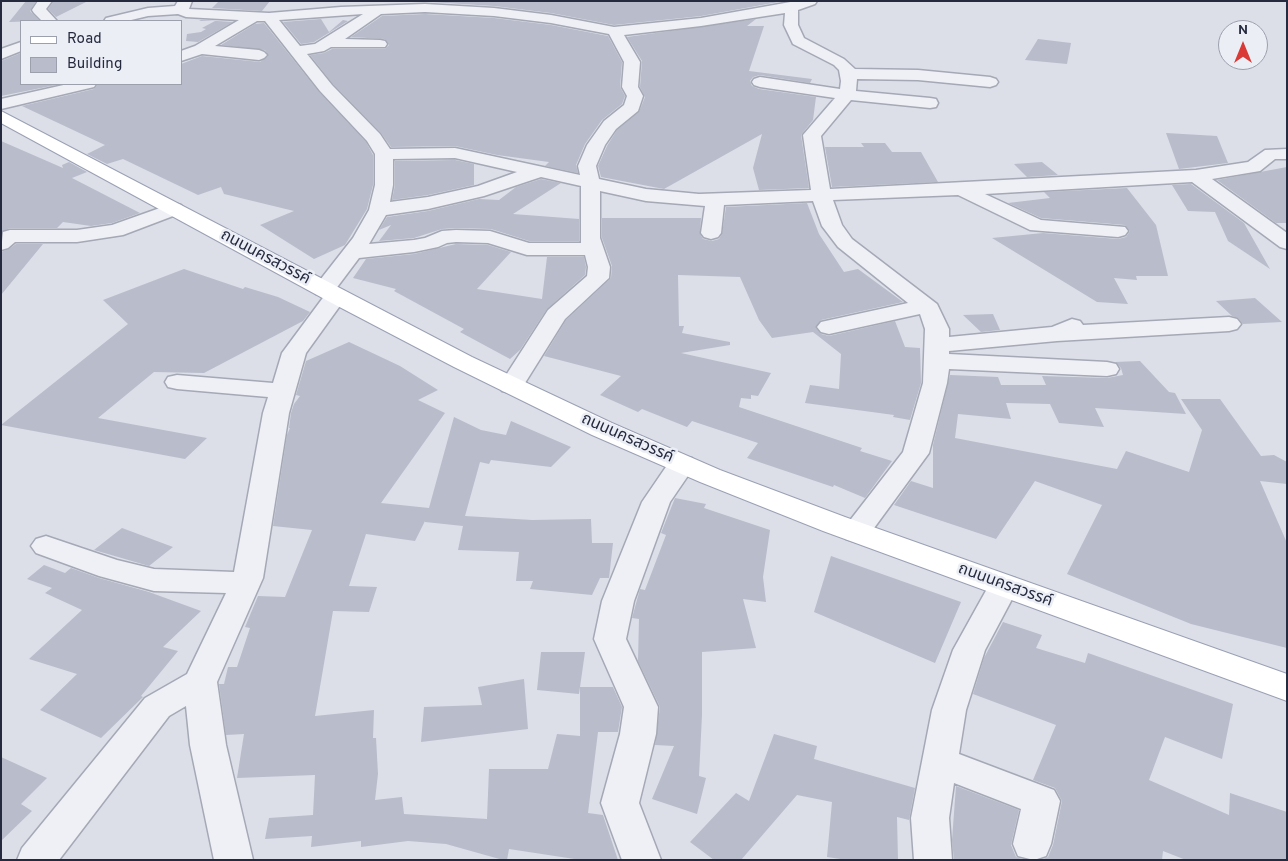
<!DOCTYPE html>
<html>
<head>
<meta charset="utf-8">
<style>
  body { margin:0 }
  #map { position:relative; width:1288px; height:861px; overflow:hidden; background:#dcdfe8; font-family:Overpass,sans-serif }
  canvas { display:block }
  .frame { position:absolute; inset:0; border:2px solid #252a3f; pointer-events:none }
  .legend { position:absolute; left:20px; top:20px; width:162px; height:65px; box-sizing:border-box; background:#ebeef5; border:1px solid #9ca0ac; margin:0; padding:6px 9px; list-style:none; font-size:15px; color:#252a3f }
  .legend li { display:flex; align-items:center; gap:10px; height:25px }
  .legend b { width:25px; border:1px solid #9ca0ac }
  .north { position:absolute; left:1218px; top:20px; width:50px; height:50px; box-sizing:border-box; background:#ebeef5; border:1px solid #9ca0ac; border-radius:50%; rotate:0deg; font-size:14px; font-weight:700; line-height:20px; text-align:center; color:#252a3f }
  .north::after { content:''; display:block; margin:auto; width:18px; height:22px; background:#d93a35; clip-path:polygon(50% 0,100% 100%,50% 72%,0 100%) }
</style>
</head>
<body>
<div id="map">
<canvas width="1288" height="861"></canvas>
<div class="frame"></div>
<ul class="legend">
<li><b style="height:6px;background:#fff"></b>Road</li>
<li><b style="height:14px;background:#b9bccb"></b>Building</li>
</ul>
<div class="north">N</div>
</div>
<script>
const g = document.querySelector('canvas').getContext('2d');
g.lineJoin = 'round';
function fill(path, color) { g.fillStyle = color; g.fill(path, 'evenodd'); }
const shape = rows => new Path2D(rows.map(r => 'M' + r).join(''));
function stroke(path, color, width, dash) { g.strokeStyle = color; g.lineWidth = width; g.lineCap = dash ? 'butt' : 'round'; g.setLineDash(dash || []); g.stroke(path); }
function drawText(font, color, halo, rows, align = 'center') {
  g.font = font + ' Overpass,"Noto Sans Thai",sans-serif'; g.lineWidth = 5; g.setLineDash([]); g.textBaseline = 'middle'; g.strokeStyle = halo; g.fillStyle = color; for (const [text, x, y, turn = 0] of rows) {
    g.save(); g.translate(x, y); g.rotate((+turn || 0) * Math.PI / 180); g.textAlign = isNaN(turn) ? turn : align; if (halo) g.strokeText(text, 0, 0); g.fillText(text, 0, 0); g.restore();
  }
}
const building = shape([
  [26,1,36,1,30,11,40,21,9,22],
  [54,1,88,1,56,17,48,9],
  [219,1,270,1,262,11,212,8],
  [415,1,784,1,701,16,614,25,551,13,494,6],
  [425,14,494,18,551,25,608,36,622,62,620,87,625,96,622,104,602,120,585,144,576,165,578,173,545,166,549,162,497,155,455,146,391,147,381,133,333,84,310,55,324,53,332,49,385,49,389,45,385,39,351,37,382,16],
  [321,19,329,32,343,20,348,21,314,42,301,44,283,22],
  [756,19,747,26,764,26,749,71,812,79,810,83,760,75,753,77,750,81,752,86,759,89,816,97,813,120,801,135,809,188,759,190,753,168,762,134,664,189,601,177,598,166,607,146,617,130,639,112,645,97,640,87,642,61,627,37],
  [201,20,233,22,198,42,186,41,187,34,201,32,206,29,202,28,215,21,199,21],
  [264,23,319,92,366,142,373,155,373,185,367,209,345,245,314,259,260,225,294,211,224,194,221,187,198,195,123,159,107,164,87,154,105,145,22,106,94,89,98,84,181,84,181,64,202,56,260,62,268,56,265,50,221,45,255,24],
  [1038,39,1071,43,1067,64,1025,60],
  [21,53,21,84,61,84,1,96,1,61],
  [1166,133,1217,136,1228,163,1179,169],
  [1,141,63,168,62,165,69,162,87,172,72,178,140,213,112,223,91,226,63,222,57,228,10,228,1,232],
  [861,143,885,143,892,152,921,152,938,182,832,187,825,147,864,147],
  [455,160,474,164,474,185,428,195,392,200,395,185,395,161],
  [1042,162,1058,175,1027,177,1014,164],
  [1287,167,1287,223,1276,223,1217,180],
  [541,179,561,183,513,214,579,219,579,241,529,241,491,229,456,228,442,229,414,238,379,241,391,225,379,230,387,217,428,211,479,199,499,200,516,187],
  [1191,184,1244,223,1270,269,1228,241,1215,212,1188,211,1172,185],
  [1127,188,1156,225,1168,276,1136,276,1137,280,1114,278,1128,304,1097,302,992,238,1043,233,1118,239,1126,237,1130,231,1125,225,1041,218,1008,203,1050,198,1044,192],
  [807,203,819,234,844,272,858,269,903,302,821,320,816,328,821,334,829,336,895,321,905,347,920,348,921,383,910,420,893,417,894,415,805,403,810,385,839,389,841,354,813,332,772,338,759,320,740,277,678,275,679,326,684,326,682,333,730,342,730,345,681,353,771,373,758,396,751,395,751,399,741,398,739,407,862,448,860,451,892,461,865,498,834,485,833,487,747,458,758,443,692,421,687,427,642,409,638,412,600,395,621,376,544,356,566,320,611,278,612,266,602,238,602,218,701,218,700,234,703,239,712,241,719,239,722,234,726,207],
  [16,244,43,244,1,295,1,252,9,249],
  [456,244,488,245,511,252,477,289,542,299,547,257,584,257,586,267,585,275,547,309,520,350,510,359,460,332,464,329,394,291,396,289,353,278,366,259,414,254],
  [184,269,243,289,245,287,278,297,310,312,303,321,204,373,154,372,98,418,207,438,185,459,1,425,128,324,103,300],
  [1255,298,1282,322,1243,324,1238,318,1232,316,1216,301],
  [993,314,1000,330,981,332,963,315],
  [349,342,400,366,438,390,418,400,445,413,381,503,429,508,454,417,481,430,506,435,511,421,571,447,551,467,491,460,489,464,480,462,465,516,532,520,591,519,592,543,613,543,609,578,600,578,592,595,530,589,533,581,516,581,519,552,458,550,464,521,463,526,425,522,425,521,415,541,366,534,349,586,377,587,369,612,333,611,315,716,374,710,373,738,376,738,378,774,375,800,402,797,404,814,487,819,489,769,548,769,557,734,580,736,580,687,613,687,622,707,618,732,598,732,588,813,603,815,618,860,581,860,509,849,507,860,503,860,446,844,408,841,361,847,361,841,311,847,312,836,265,839,269,818,313,815,315,775,237,778,244,734,226,735,219,684,224,684,228,667,237,667,250,628,245,627,258,596,285,597,312,530,273,526,287,435,290,428,289,428,291,413,294,404,300,396,296,395,306,361],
  [1140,361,1169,392,1175,393,1186,414,1095,408,1104,427,1059,423,1050,404,1006,403,1011,419,958,414,955,438,1117,469,1126,451,1189,472,1202,430,1181,399,1220,399,1261,456,1274,455,1287,462,1287,484,1260,481,1287,543,1287,648,1191,624,1067,574,1102,505,1035,481,996,539,894,505,911,481,933,488,933,445,950,375,998,377,1001,385,1046,385,1042,376,1107,378,1123,375,1121,368,1115,362],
  [675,498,706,504,704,508,770,530,763,577,766,602,743,599,756,648,702,652,702,715,699,776,706,778,697,814,652,799,674,746,655,745,660,707,638,661,639,619,632,618,640,589,645,590,666,535,661,533],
  [122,528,173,547,149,566,94,550],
  [831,556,961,602,935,663,814,612],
  [44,565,65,573,71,568,99,578,149,592,201,611,163,647,178,651,141,696,143,697,101,738,40,710,77,674,29,659,82,610,45,593,52,588,27,579],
  [1003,622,1042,635,1036,648,1085,663,1088,653,1233,704,1222,759,1165,737,1149,780,1229,815,1230,793,1287,812,1287,860,1186,860,1163,851,1162,860,1041,860,1048,857,1053,845,1062,801,1055,788,1033,780,1056,725,973,694,984,658],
  [541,652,585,652,579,694,537,690],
  [524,679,528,729,421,742,424,707,482,705,478,687],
  [774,734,817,746,814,759,915,788,909,820,897,817,898,860,847,860,827,857,832,802,797,795,741,860,714,860,690,842,736,793,749,801],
  [1,757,47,778,21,804,32,811,1,841],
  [956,786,1019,810,1011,845,1016,857,1025,860,954,860,952,840]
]);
const street = shape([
  [38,1,52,1,46,9,57,21,42,21,34,13,32,10,38,1],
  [178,1,192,1,189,9,269,13,341,7,425,4,494,8,551,15,614,27,701,18,796,1,817,1,815,4,798,10,798,25,804,38,844,59,855,69,918,70,990,77,996,79,998,82,996,85,990,87,918,80,857,79,856,91,930,98,936,99,938,103,936,107,930,108,851,100,821,136,830,189,1196,170,1248,162,1265,150,1287,149,1287,159,1275,159,1260,171,1212,179,1287,233,1287,249,1280,247,1192,182,985,194,1041,220,1125,227,1128,231,1125,235,1118,237,1030,230,958,195,833,200,842,225,852,239,937,304,949,329,949,337,1052,327,1072,319,1080,321,1083,325,1229,317,1237,319,1241,324,1237,329,1229,331,1057,341,949,351,949,354,1107,362,1116,364,1119,369,1116,374,1107,376,949,369,947,383,929,453,866,539,856,542,846,539,841,532,903,452,923,383,925,329,920,314,829,334,821,332,817,327,821,322,908,303,838,247,822,226,813,201,724,205,721,233,718,237,711,239,704,237,701,233,705,206,646,201,600,191,600,238,610,267,609,278,565,319,520,391,511,393,502,391,499,386,548,310,587,276,588,267,585,255,527,255,488,243,456,242,447,243,438,247,414,252,359,258,335,290,344,291,347,296,306,353,289,413,263,578,217,682,226,745,253,860,214,860,190,745,186,706,169,716,59,860,17,860,22,848,145,698,187,674,226,593,154,591,99,576,36,553,31,546,36,539,46,536,117,560,154,569,234,572,263,413,268,397,177,389,168,387,165,382,168,377,177,375,273,383,282,353,325,295,316,294,313,289,353,238,369,210,375,185,375,154,367,141,320,91,265,21,257,21,215,46,259,50,264,52,267,55,264,58,259,60,202,54,181,61,181,51,195,46,239,20,186,17,178,14,148,16,127,21,104,21,106,18,148,8,175,6,178,1],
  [425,12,494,16,551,23,609,34,624,62,622,87,627,96,624,105,604,121,587,145,578,166,580,175,455,148,390,149,380,134,332,85,307,54,324,51,331,47,385,47,387,44,385,41,380,40,345,39,381,14,425,12],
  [785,13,784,25,793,44,834,65,839,70,841,81,840,89,760,77,754,79,752,82,754,85,760,87,835,98,803,135,811,190,699,194,646,189,599,179,596,166,605,145,616,129,638,111,643,96,638,87,640,62,624,35,701,26,785,13],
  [363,14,315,44,300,46,279,20,363,14],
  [455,158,517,172,478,186,428,197,390,202,393,185,393,159,455,158],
  [541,177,581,186,581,243,529,243,490,231,456,230,442,231,425,238,414,240,369,244,386,215,428,209,484,196,541,177],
  [21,42,21,51,1,59,1,49,21,42],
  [68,84,96,84,94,87,1,109,1,99,68,84],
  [174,203,181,205,184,209,181,213,123,235,77,242,15,242,8,248,1,250,3,232,10,230,77,230,112,225,174,203],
  [682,456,692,458,696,464,670,502,634,601,626,639,658,707,656,734,639,803,661,860,622,860,601,803,620,734,624,707,594,639,602,601,642,502,672,458,682,456],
  [1004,575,1015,578,1019,586,985,650,966,710,959,754,1054,790,1060,801,1051,844,1046,856,1034,860,1018,856,1013,844,1021,809,954,783,949,818,952,860,914,860,911,818,932,710,953,650,993,578,1004,575]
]);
const primary = shape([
  [1,111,472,357,612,423,720,470,845,517,1287,674,1287,701,823,531,700,482,592,435,454,367,328,301,1,123,1,111]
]);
const streetNames = [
  ["ถนนนครสวรรค์",265,258,28],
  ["ถนนนครสวรรค์",627,439,24],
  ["ถนนนครสวรรค์",1005,586,20]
];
fill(building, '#b9bccb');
stroke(street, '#a5a9b5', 3);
stroke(primary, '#9aa0b4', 2);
fill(street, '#eff0f6');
fill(primary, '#fff');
drawText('16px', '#252a3f', '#ebeef5', streetNames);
</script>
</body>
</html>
